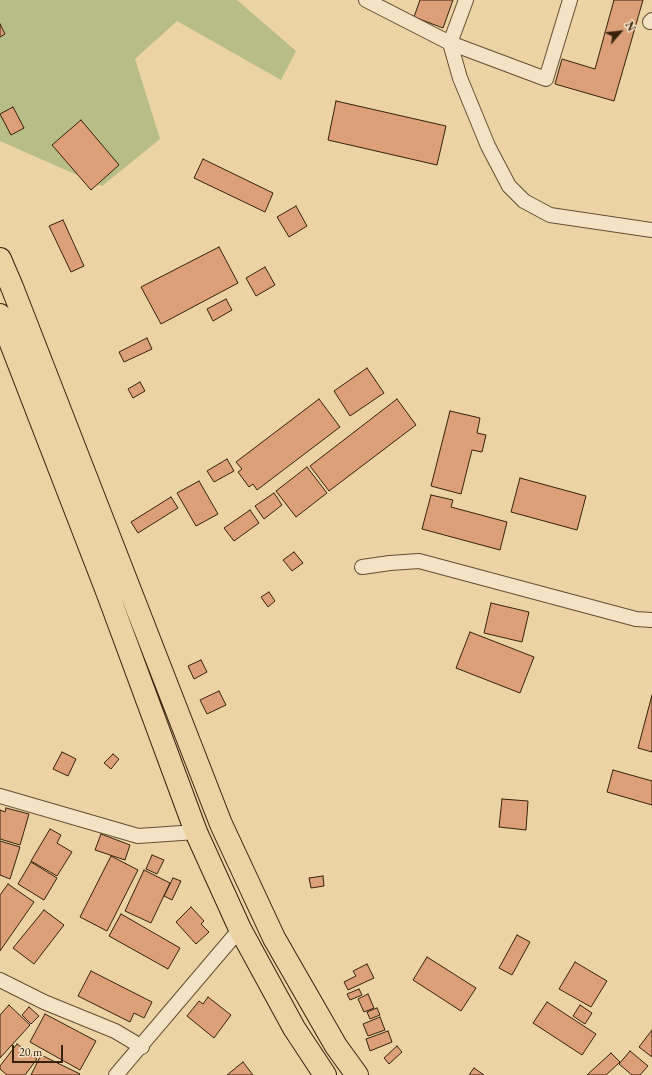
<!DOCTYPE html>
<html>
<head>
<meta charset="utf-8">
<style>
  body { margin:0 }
  #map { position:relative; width:652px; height:1075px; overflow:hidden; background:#ecd3a4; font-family:"EB Garamond",serif }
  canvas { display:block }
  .north { position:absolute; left:600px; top:12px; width:40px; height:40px; -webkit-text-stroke:3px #f3e2c4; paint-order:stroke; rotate:62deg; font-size:11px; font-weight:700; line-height:16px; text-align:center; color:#36220d }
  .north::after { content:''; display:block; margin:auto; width:14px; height:18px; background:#36220d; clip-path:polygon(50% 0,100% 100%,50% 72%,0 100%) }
  .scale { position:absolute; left:12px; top:1045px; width:51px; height:18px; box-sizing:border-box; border:2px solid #36220d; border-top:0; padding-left:5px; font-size:12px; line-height:14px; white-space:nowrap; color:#36220d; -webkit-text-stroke:3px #f3e2c4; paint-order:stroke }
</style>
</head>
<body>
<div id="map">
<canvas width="652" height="1075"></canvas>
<div class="north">N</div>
<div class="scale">20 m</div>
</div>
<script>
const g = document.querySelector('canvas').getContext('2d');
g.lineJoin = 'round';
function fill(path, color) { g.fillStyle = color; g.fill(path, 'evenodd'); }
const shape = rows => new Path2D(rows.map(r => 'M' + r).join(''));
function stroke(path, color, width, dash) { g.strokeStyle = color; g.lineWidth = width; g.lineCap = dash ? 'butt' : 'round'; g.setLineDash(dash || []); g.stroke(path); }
const green = shape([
  [0,0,237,0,296,51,281,80,177,21,135,59,160,139,102,186,0,141]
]);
const building = shape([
  [420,0,453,0,443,28,414,17,420,0],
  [614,0,643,0,614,101,555,84,562,59,595,69,614,0],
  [0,24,5,34,0,37,0,24],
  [336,101,446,126,437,165,328,140,336,101],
  [13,107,24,128,11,135,0,114,13,107],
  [81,120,119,165,91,190,52,145,81,120],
  [203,159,273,193,265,212,194,178,203,159],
  [296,206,307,226,289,237,277,217,296,206],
  [63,220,84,266,71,272,49,226,63,220],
  [219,247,238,283,161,324,141,287,219,247],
  [265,267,275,285,256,296,246,278,265,267],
  [226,299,232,310,213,321,207,309,226,299],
  [147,338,152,349,124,362,119,352,147,338],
  [367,368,384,393,350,416,334,391,367,368],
  [140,382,145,391,133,398,128,389,140,382],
  [319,399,340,427,257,490,253,484,249,487,238,472,242,469,236,462,319,399],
  [397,399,416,425,329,491,310,466,397,399],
  [450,411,480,418,477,433,486,435,482,452,472,450,461,494,431,486,450,411],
  [227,459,234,471,214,482,207,471,227,459],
  [307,467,327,493,296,517,276,491,307,467],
  [520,478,586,496,577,530,511,512,520,478],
  [199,481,218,514,196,526,177,493,199,481],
  [274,493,282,505,264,519,255,506,274,493],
  [431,495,453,500,451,507,507,522,500,550,422,529,431,495],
  [171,497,178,508,138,533,131,522,171,497],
  [250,510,259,523,234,541,224,528,250,510],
  [294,552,303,563,292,571,283,560,294,552],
  [269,592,275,601,268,607,261,597,269,592],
  [491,603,529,612,522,642,484,633,491,603],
  [470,632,534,657,520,693,456,668,470,632],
  [201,660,207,672,194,679,188,666,201,660],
  [219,691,226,705,207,714,200,700,219,691],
  [652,695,652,752,638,748,652,695],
  [62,752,76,759,68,776,53,769,62,752],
  [113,754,119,759,111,769,104,763,113,754],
  [613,770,652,781,652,805,607,792,613,770],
  [502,799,528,801,526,830,499,827,502,799],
  [6,808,29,814,20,845,0,839,0,810,5,812,6,808],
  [50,829,61,835,57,843,72,852,57,876,31,861,50,829],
  [101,834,130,845,125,860,95,850,101,834],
  [0,841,20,847,10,879,0,875,0,841],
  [152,855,164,860,157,874,146,869,152,855],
  [111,856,138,870,107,931,80,917,111,856],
  [31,862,57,878,44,900,18,884,31,862],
  [144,870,170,883,151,923,125,911,144,870],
  [323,876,324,886,311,888,309,878,323,876],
  [173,878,181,881,172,900,164,896,173,878],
  [8,884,34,902,0,951,0,895,8,884],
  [191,907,204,921,201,924,209,932,196,944,176,922,191,907],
  [44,910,64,925,34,964,13,948,44,910],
  [121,914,180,948,168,969,109,936,121,914],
  [517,935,530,942,512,975,499,968,517,935],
  [427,957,476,988,461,1011,413,980,427,957],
  [575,962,607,981,591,1007,559,989,575,962],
  [367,964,374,978,348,990,344,982,356,976,353,971,367,964],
  [91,971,152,1002,144,1018,134,1013,130,1022,78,996,91,971],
  [359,989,362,995,350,1000,347,994,359,989],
  [368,994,374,1008,364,1012,358,999,368,994],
  [208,997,231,1015,214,1038,187,1016,199,1001,203,1004,208,997],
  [547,1002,596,1034,582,1055,533,1023,547,1002],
  [9,1005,30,1025,0,1058,0,1015,9,1005],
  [580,1005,592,1013,585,1024,573,1016,580,1005],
  [29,1007,39,1016,31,1024,22,1015,29,1007],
  [377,1008,380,1015,370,1019,367,1012,377,1008],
  [45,1014,96,1041,80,1070,30,1042,45,1014],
  [380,1017,385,1030,368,1036,363,1024,380,1017],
  [652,1030,652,1057,639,1047,652,1030],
  [388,1031,392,1042,370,1051,366,1039,388,1031],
  [17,1044,37,1059,25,1075,7,1075,0,1069,0,1066,17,1044],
  [397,1046,402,1052,389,1064,384,1058,397,1046],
  [630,1051,648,1066,640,1075,632,1075,619,1064,630,1051],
  [611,1053,620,1062,606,1075,587,1075,611,1053],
  [41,1055,80,1074,79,1075,31,1075,41,1055],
  [243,1062,253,1075,227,1075,243,1062],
  [474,1068,484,1075,469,1075,474,1068]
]);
const minor = shape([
  [366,0,450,43,546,79,570,0],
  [466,0,450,43,460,78,488,146,509,186,524,201,550,215,652,230],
  [650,22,652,20],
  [362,567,390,563,419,561,636,619,652,620],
  [0,796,138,836,196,832],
  [0,980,44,1002,115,1031,142,1047],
  [116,1075,240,929]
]);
const trunk = shape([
  [0,259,12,287,221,824,274,938,336,1046,357,1075],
  [0,315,108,594,196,832,240,929,294,1028,325,1075]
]);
fill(green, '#b8bc86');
fill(building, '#dc9f77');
stroke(building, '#36220d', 1);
stroke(minor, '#644e33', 16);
stroke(trunk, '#36220d', 24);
stroke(minor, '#f3e2c4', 14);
stroke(trunk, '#ecd3a4', 22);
</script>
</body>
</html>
